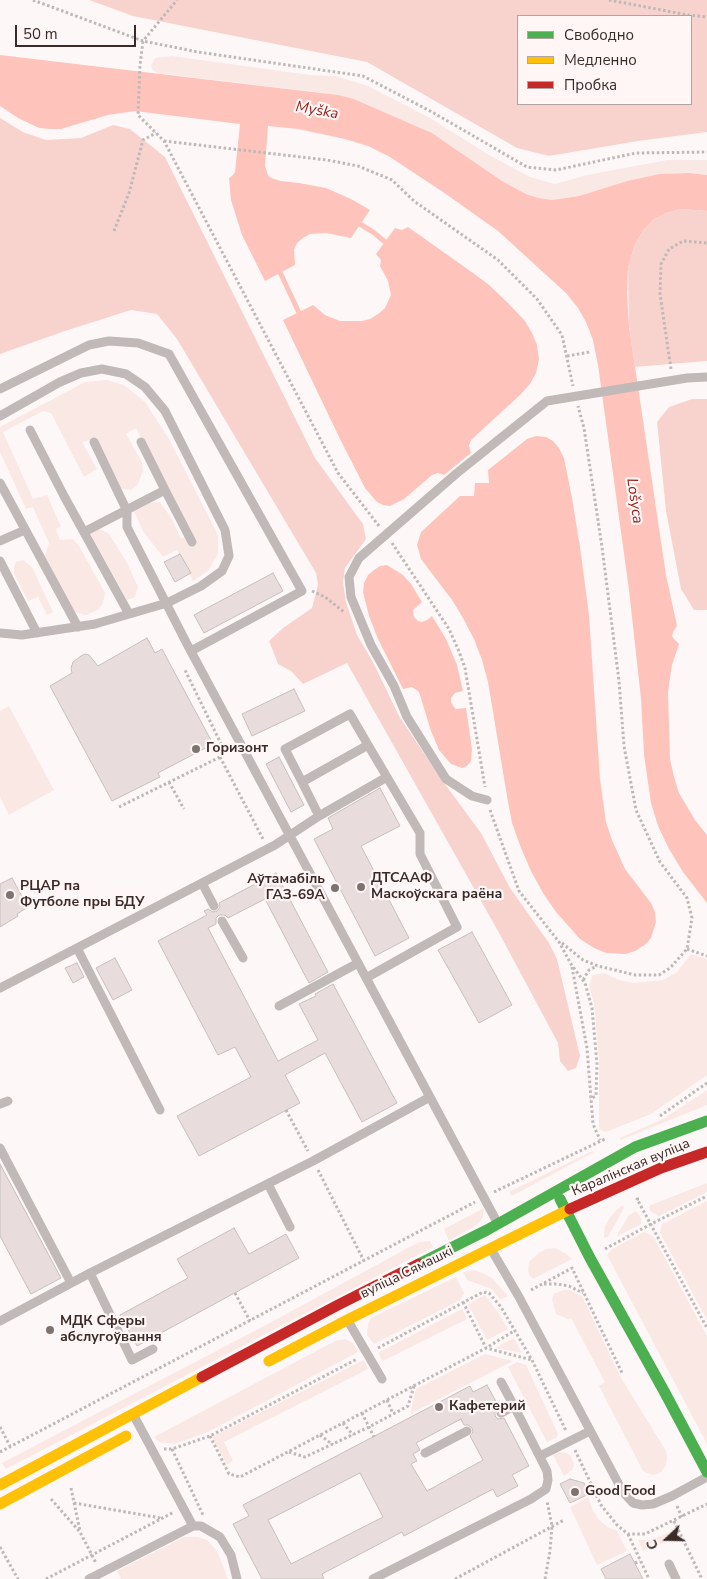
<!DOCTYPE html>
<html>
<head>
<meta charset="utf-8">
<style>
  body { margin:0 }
  #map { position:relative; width:707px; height:1579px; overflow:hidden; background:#fdf8f7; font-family:"Nunito Sans",sans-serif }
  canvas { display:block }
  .legend { position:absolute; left:517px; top:15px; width:175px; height:90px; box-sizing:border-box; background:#fff6f5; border:1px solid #b1a5a3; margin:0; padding:6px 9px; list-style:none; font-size:15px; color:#3b2b28 }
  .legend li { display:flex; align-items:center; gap:10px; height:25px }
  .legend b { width:25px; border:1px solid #b1a5a3 }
  .north { position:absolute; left:642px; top:1514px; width:50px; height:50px; -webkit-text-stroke:4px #fff6f5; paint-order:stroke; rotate:249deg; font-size:14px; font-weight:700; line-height:20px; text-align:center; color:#3b2b28 }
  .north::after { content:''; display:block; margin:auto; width:18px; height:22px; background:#3b2b28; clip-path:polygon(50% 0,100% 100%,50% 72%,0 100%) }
  .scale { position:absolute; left:15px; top:25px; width:121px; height:22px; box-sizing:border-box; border:2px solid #3b2b28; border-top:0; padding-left:6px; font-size:15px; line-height:18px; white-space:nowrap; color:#3b2b28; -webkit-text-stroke:4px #fff6f5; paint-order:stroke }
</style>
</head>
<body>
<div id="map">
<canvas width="707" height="1579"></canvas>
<ul class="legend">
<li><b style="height:6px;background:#4caf50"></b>Свободно</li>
<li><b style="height:6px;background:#ffc107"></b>Медленно</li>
<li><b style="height:6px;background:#c62828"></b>Пробка</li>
</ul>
<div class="north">С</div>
<div class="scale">50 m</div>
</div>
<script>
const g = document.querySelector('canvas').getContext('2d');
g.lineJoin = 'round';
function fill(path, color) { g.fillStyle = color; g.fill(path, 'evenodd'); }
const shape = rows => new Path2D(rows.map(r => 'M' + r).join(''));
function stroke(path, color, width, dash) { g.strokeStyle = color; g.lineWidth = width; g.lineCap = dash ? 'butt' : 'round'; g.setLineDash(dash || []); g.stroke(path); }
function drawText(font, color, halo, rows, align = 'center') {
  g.font = font + ' "Nunito Sans",sans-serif'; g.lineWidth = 4.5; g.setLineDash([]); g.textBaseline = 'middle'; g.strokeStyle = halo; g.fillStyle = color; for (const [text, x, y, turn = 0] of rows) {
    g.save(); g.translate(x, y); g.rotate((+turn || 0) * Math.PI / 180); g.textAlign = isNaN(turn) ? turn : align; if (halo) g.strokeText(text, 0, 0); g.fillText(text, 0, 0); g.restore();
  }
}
const green = shape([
  [172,56,310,75,336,76,368,86,430,118,489,155,530,177,555,184,587,175,667,160,707,160,707,175,690,173,659,174,627,181,579,196,552,200,539,198,526,194,502,181,432,133,354,99,323,93,157,73,153,70,151,66,155,58],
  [107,380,124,385,145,402,169,439,218,535,218,554,208,571,193,581,177,550,163,557,143,531,134,511,147,503,160,502,172,519,181,539,190,534,136,428,126,434,142,462,143,471,138,484,131,490,119,489,97,447,90,440,82,442,97,469,84,477,51,413,43,411,3,432,33,499,47,495,61,527,56,529,60,540,73,539,79,546,105,593,103,603,98,610,86,615,74,612,44,559,49,543,33,507,26,509,0,452,0,427,85,382],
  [96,529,102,530,109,534,127,563,138,587,135,597,127,600,90,533],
  [23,560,32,567,53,612,47,615,38,597,28,601,14,574,14,566,16,562],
  [9,706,54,790,9,815,0,797,0,711],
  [691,954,707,959,707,1075,651,1114,606,1132,599,1129,599,1058,594,1004,589,985,593,975,604,973,619,980,633,983,663,980,677,972],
  [707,1090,707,1105,621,1140,620,1138,665,1118],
  [592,1151,594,1152,512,1196,509,1192],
  [644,1155,646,1158,645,1163,597,1184,596,1182,594,1180],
  [707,1183,707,1192,659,1216,650,1211,649,1207,651,1205],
  [707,1201,707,1320,660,1233,662,1224],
  [623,1205,624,1208,608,1237,604,1238,605,1226,609,1219,616,1210],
  [484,1208,483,1217,478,1224,449,1241,444,1229],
  [636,1211,641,1218,641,1224,616,1237,629,1215],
  [644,1232,653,1236,707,1336,707,1444,607,1255,612,1249],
  [430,1241,433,1247,6,1469,2,1463,264,1326,419,1242],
  [555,1248,566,1254,572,1259,533,1279,529,1275,528,1270,529,1262,540,1252,547,1249],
  [474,1270,482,1273,492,1278,508,1296,500,1300,492,1289,467,1280,463,1272],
  [456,1277,464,1293,460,1300,374,1344,367,1335,368,1324,371,1318],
  [563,1290,569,1290,582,1296,620,1376,666,1451,667,1459,666,1465,662,1471,658,1474,652,1475,643,1471,599,1386,605,1382,571,1318,568,1319,556,1314,552,1299,554,1294],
  [485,1295,497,1311,508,1329,487,1340,468,1304],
  [462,1309,467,1319,383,1361,378,1353],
  [514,1338,522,1353,495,1348],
  [345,1339,353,1343,358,1352,208,1432,174,1444,159,1442,154,1437,335,1341],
  [485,1354,513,1361,410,1414,416,1389],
  [364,1360,368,1369,224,1442,233,1461,227,1465,212,1437],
  [517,1362,526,1365,558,1434,557,1437,547,1442,508,1367],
  [559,1452,567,1453,571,1456,574,1465,572,1470,564,1476,553,1455],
  [588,1497,593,1511,599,1520,608,1527,617,1531,627,1551,597,1565,570,1507],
  [673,1531,676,1537,643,1551,638,1540,651,1540],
  [184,1537,198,1537,207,1540,217,1551,228,1579,121,1579,117,1571]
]);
const forest = shape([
  [89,0,707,0,707,132,638,141,549,156,517,148,367,62,133,16],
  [518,16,691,16,691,104,518,104],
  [0,118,23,132,46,140,81,138,113,125,130,129,165,157,315,458,363,524,366,539,345,568,343,582,346,602,357,635,373,662,399,716,442,780,481,833,510,888,549,943,557,959,580,1056,576,1068,568,1071,560,1061,558,1043,498,931,347,663,303,684,291,671,278,664,269,641,283,628,312,608,318,585,316,573,177,339,157,314,131,310,65,331,0,354],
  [681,209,707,211,707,361,635,367,629,326,628,268,635,244,643,231,653,220,666,213],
  [692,399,707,399,707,610,694,610,681,589,666,511,657,422,669,407]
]);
const water = shape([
  [0,55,338,95,354,99,432,133,502,181,526,194,539,198,552,200,579,196,627,181,659,174,690,173,707,175,707,211,681,209,666,213,653,220,643,231,635,244,628,268,627,293,629,326,666,575,677,626,673,632,672,636,674,639,679,644,672,665,668,692,670,759,674,777,679,793,695,820,707,835,707,903,683,872,669,849,658,826,651,803,644,755,641,699,629,590,598,365,593,340,586,322,578,308,567,294,498,231,443,192,390,157,368,146,345,139,298,129,268,126,265,166,268,175,271,178,281,181,299,183,326,188,351,199,370,210,351,238,326,233,310,234,303,238,297,243,294,250,295,265,265,281,242,235,231,200,229,178,233,175,235,172,240,124,135,111,108,115,61,129,50,129,39,128,18,118,0,106],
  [408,227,466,268,488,284,508,303,525,321,532,333,537,345,539,359,536,373,530,384,520,395,471,440,469,446,471,453,444,475,438,473,432,475,404,499,390,506,383,505,377,502,365,488,340,439,283,320,313,305,325,315,340,321,362,321,370,319,378,314,385,308,391,295,388,281,380,266,381,260,376,254,395,228,402,230],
  [536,436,546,437,553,441,559,448,564,458,572,498,580,547,589,615,600,779,606,822,612,840,625,869,651,903,655,912,656,922,651,938,646,944,635,951,626,954,606,953,594,948,580,939,556,912,543,893,531,871,521,848,512,823,508,802,488,682,482,660,474,639,463,618,452,600,421,559,417,545,421,532,460,496,474,496,475,483,489,483,488,470,527,439],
  [387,565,403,575,411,584,422,602,413,610,414,617,418,621,422,622,427,620,432,616,446,639,457,665,463,691,455,693,451,698,451,702,454,707,456,709,466,708,472,749,471,761,467,766,462,768,451,764,439,750,431,731,419,692,412,687,403,689,378,639,369,616,363,592,364,583,368,575,374,570,380,566]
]);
const stream = shape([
  [355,221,373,232,389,245],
  [278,268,301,317]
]);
const building = shape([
  [180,554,191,573,175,582,164,562,180,554],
  [273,573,283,591,204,633,194,615,273,573],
  [147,638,155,653,162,649,213,744,158,773,160,777,112,801,50,686,72,673,71,668,73,662,81,656,85,654,89,655,98,666,147,638],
  [294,689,305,711,252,736,242,714,294,689],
  [279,757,304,805,291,812,266,764,279,757],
  [380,788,400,826,361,846,409,938,375,956,314,839,333,829,328,818,380,788],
  [276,873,328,972,309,983,265,899,228,918,225,915,219,915,216,918,216,924,208,928,278,1061,318,1040,299,1004,316,996,315,994,333,984,397,1103,362,1122,325,1053,285,1075,300,1103,199,1156,177,1116,251,1077,235,1047,218,1055,158,941,207,915,204,911,208,909,213,912,217,911,220,907,219,903,276,873],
  [12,878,28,907,17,914,18,916,0,927,0,884,12,878],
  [472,932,512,1005,479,1023,438,950,472,932],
  [115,958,132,990,113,1000,96,968,115,958],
  [77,963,84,977,73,983,65,968,77,963],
  [0,1164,61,1278,31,1294,0,1236,0,1164],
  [234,1228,249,1254,286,1234,299,1258,137,1346,120,1315,188,1278,177,1259,234,1228],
  [487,1385,499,1407,495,1410,495,1416,498,1419,504,1418,529,1466,512,1475,518,1486,497,1497,493,1489,404,1536,402,1532,322,1574,324,1579,262,1579,233,1524,249,1516,243,1505,470,1386,473,1392,487,1385],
  [461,1419,464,1425,468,1425,472,1428,473,1432,470,1436,483,1460,427,1491,411,1464,417,1461,413,1454,420,1450,416,1443,461,1419],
  [360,1473,383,1517,291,1564,268,1520,360,1473],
  [570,1479,584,1483,589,1494,570,1503,560,1484,570,1479],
  [630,1554,643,1579,606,1579,601,1569,630,1554]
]);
const path = shape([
  [33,0,143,41,177,0],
  [609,0,688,15,707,17],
  [164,141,327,160,358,166,392,180,414,201,498,260,537,299,562,335,573,386],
  [114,231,129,193,143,140,156,133],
  [567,356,590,352],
  [671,369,660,294,661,264,669,249,683,241,707,243],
  [379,526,338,473,164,141,138,115,140,65,143,41,198,52,363,76,432,112,527,167,556,170,636,153,707,152],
  [392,543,449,629,458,649,465,668,485,787],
  [312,591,325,597,344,612],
  [220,757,263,839],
  [169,782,184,809],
  [119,807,226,754,185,670],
  [490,810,519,891,559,942,571,964,585,983,592,1008,597,1064,596,1096,590,1099],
  [562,943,583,960,598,966,635,975,659,975,670,968,687,949,692,918,687,898,660,862,636,810,624,746,619,681,602,547,584,428,578,406],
  [687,949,707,956],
  [572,967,587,1048,593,1124,600,1140],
  [584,980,584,978,589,970,597,966],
  [286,1110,308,1151],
  [660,1116,707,1083],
  [318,1170,364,1261],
  [494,1192,605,1139],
  [639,1199,637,1199,707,1328],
  [605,1249,651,1224,707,1196],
  [544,1284,556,1284,569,1286,583,1293],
  [531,1290,572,1268,622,1373],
  [235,1293,250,1321],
  [463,1302,486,1348,532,1360],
  [378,1348,483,1292,489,1293,501,1307,532,1360,566,1431],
  [387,1400,393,1414],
  [362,1413,374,1437],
  [343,1423,353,1435],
  [0,1427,10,1446],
  [320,1435,333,1445],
  [210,1436,229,1474,240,1477,486,1348,514,1331],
  [164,1449,172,1449,210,1436,357,1359],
  [172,1449,203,1515],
  [575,1450,601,1505,617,1525,628,1534,645,1534,707,1504],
  [0,1452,475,1202],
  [289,1452,305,1457,369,1427,408,1406,414,1386],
  [71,1488,80,1531],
  [51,1499,80,1532,96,1563],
  [74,1503,161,1518],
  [677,1506,682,1517],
  [674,1521,702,1579],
  [628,1534,649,1579],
  [0,1547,18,1579],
  [635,1563,640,1561],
  [46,1579,174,1512],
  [455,1579,564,1520],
  [545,1579,550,1551,552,1526,547,1501]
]);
const lane = shape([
  [0,389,89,345,109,341,138,343,169,354,302,591,191,651],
  [0,416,60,382,81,373,102,369,126,374,145,387,165,411,225,530,229,556,222,571,201,586,167,603,95,624,22,635,0,633],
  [30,430,64,496,129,614],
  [94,442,127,511,127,527,187,644,497,1222],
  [141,442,165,490],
  [0,483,78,627],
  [84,532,165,490,192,542],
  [0,541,25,530],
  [0,561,37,633],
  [487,800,472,796,446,779,407,717,394,686,371,645,351,597,349,577,359,558,457,473,547,401,687,378,707,377],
  [319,816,387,777],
  [202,883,214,906],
  [222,921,243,958],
  [77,948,160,1110],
  [366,978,457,927,420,854,420,833,368,745],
  [0,988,275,845,319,816,302,782,368,745,350,714,285,749,302,782],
  [279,1006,358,963],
  [0,1104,8,1101],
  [0,1148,71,1283],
  [268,1184,290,1227],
  [491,1249,519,1297,623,1492,633,1503,642,1505,653,1504,672,1496,707,1477],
  [90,1273,132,1360,153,1349],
  [0,1321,90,1273,313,1161,430,1097],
  [348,1321,382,1379],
  [501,1382,514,1406],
  [133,1414,193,1526],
  [425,1453,467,1431],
  [540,1456,590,1431],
  [669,1564,676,1579],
  [89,1579,193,1526,201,1526,220,1537,231,1555,237,1579],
  [373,1579,531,1499,546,1489,548,1480,547,1471,514,1406,501,1413]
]);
const fast = shape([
  [560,1199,590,1258,664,1391,707,1472],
  [419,1264,487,1230,635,1147,707,1121]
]);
const slow = shape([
  [269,1361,347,1320,570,1209],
  [0,1485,202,1377],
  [0,1504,126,1436]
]);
const jam = shape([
  [570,1209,661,1168,707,1152],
  [202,1377,338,1305,419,1264]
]);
const markers = [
  [196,749,5,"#7f7370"],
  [361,887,5,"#7f7370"],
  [335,888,5,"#7f7370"],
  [10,895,5,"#7f7370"],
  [50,1330,5,"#7f7370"],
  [439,1407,5,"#7f7370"],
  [575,1492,5,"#7f7370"]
];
const poiNames = [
  ["Горизонт",206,749],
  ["ДТСААФ",371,879],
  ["Маскоўскага раёна",371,895],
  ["Аўтамабіль",325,880,"right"],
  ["ГАЗ-69А",325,896,"right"],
  ["РЦАР па",20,887],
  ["Футболе пры БДУ",20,903],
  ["МДК Сферы",60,1322],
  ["абслугоўвання",60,1338],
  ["Кафетерий",449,1407],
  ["Good Food",585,1492]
];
const streetNames = [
  ["Каралінская вуліца",631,1168,-23],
  ["вуліца Сямашкі",407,1273,-26]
];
const waterNames = [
  ["Муška",317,111,10],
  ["Lošyca",634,501,82]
];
fill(green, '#fae8e5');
fill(forest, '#f8d3ce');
fill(water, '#fec4bc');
stroke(stream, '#fec4bc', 5);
fill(building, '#e8dddc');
stroke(building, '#c8bebd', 1);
stroke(path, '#beb8b7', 3, [2.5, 2.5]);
stroke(lane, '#c0b9b8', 9);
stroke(fast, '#4caf50', 11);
stroke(slow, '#ffc107', 11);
stroke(jam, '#c62828', 11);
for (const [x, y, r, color] of markers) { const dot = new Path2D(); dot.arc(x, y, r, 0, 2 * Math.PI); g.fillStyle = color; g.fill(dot); stroke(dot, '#fff6f5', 2); }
drawText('bold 14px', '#3b2b28', '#fff6f5', poiNames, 'left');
drawText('14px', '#3b2b28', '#fff6f5', streetNames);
drawText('italic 15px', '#94201a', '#fff6f5', waterNames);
</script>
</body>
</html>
